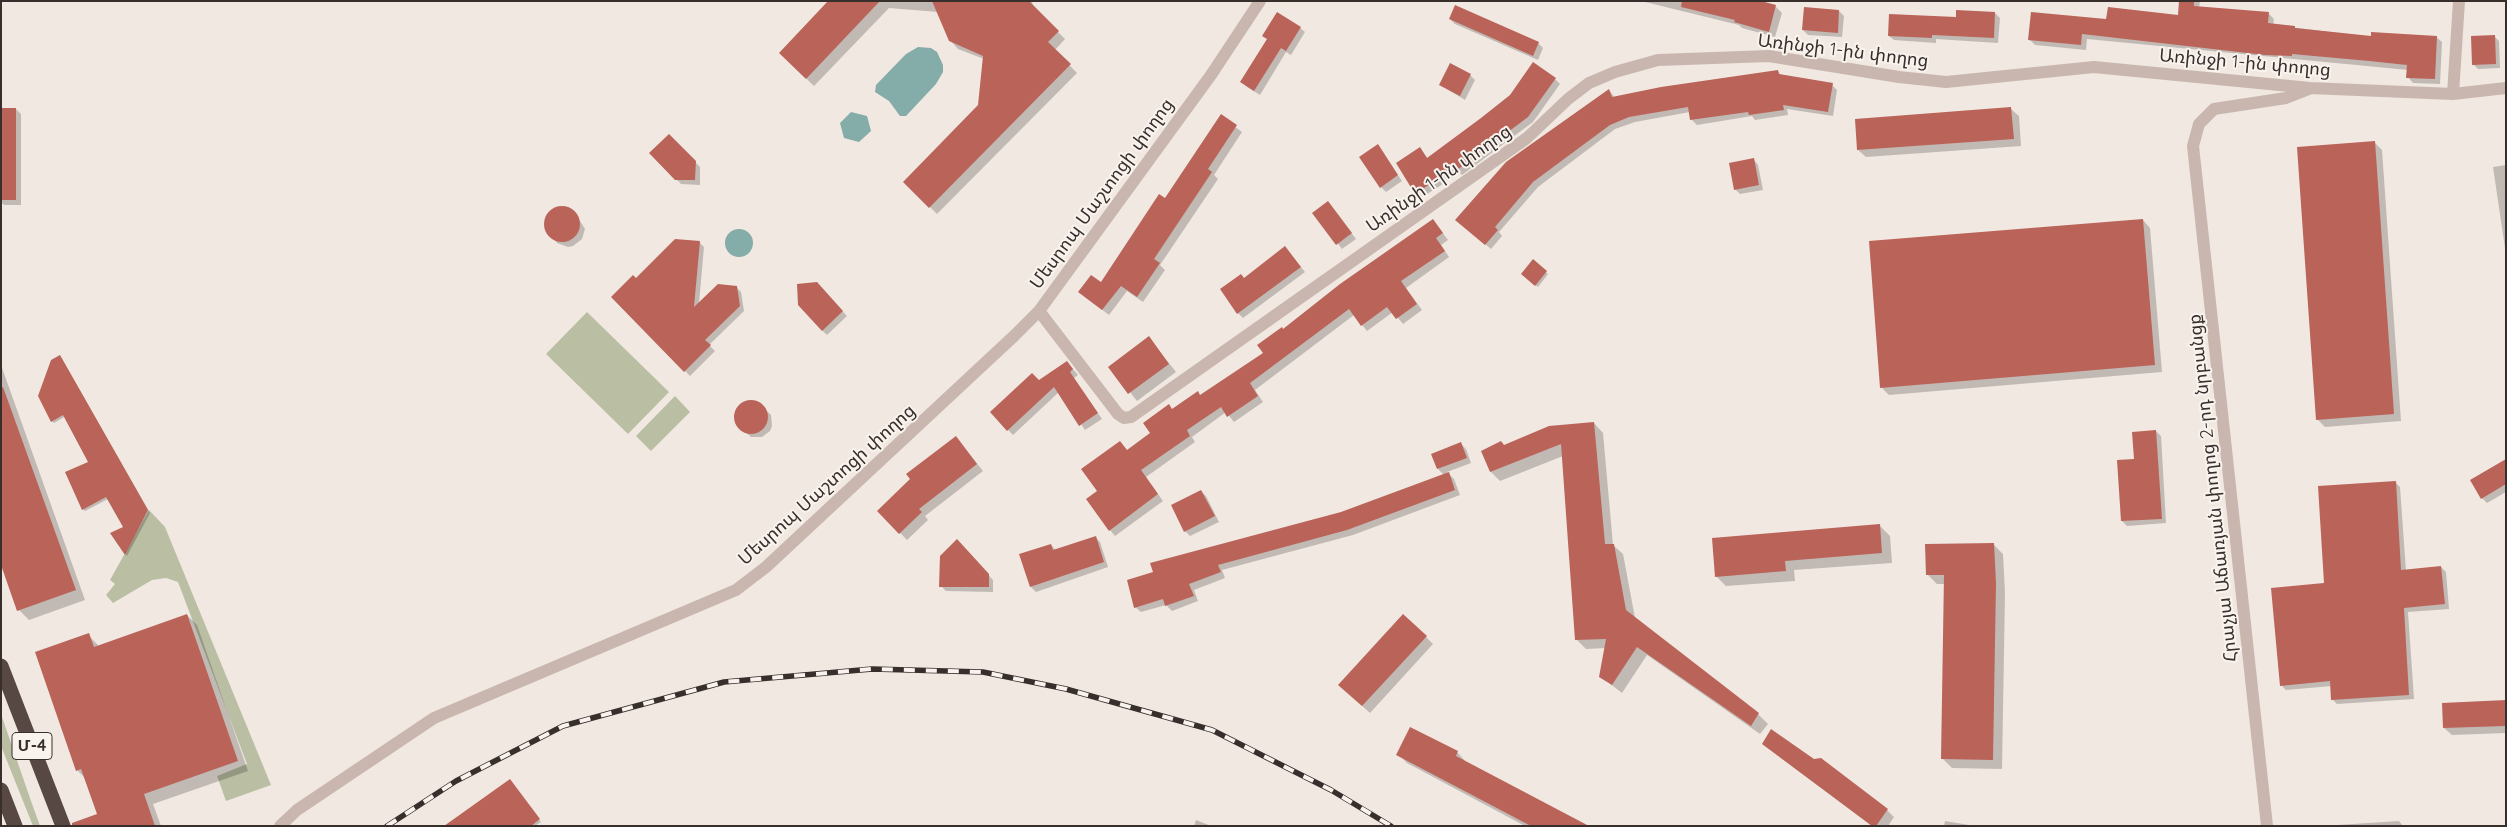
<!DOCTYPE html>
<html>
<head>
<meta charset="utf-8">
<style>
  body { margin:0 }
  #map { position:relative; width:2507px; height:827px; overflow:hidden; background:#f1e8e2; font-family:Quicksand,sans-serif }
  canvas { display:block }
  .frame { position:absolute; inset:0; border:2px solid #382e2c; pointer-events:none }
</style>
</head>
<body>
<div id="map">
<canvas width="2507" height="827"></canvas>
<div class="frame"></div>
</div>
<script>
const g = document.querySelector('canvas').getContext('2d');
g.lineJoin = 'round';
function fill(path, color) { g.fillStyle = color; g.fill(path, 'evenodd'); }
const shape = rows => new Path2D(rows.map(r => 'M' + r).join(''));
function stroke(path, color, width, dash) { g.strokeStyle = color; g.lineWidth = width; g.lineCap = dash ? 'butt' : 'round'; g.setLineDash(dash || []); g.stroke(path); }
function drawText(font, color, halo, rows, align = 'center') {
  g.font = font + ' Quicksand,"Noto Sans Armenian",sans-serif'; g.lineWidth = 4; g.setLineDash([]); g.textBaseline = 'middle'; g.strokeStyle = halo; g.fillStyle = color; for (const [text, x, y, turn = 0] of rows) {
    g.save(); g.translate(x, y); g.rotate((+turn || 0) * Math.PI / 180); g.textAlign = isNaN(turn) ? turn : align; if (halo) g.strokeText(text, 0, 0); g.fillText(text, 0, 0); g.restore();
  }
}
const green = shape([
  [587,312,669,392,628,434,546,354],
  [675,396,690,412,651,451,636,436],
  [149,510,165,527,271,785,226,801,217,776,247,764,178,582,166,578,152,580,113,603,106,595,115,584,110,580],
  [1,714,31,801,40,826,33,826,1,746]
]);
const water = shape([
  [918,47,931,48,937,52,943,65,943,72,936,84,906,116,900,116,889,101,875,92,876,85,906,54],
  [851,112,867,116,871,131,859,142,844,138,840,123],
  '725 243a14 14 0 1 1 28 0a14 14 0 1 1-28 0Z'
]);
const shadow = shape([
  [829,1,1032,1,1033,7,1065,39,1055,50,1077,73,937,214,905,182,980,106,984,59,958,49,950,40,938,12,889,8,814,86,780,53],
  [1641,1,1756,1,1776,7,1782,13,1775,37,1742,28,1739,25],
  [2180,1,2200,1,2199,8,2268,13,2274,19,2273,25,2372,37,2436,37,2442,42,2440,84,2413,83,2408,77,2408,70,2087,39,2086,50,2035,45,2030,40,2107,21,2179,16],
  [1839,11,1844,16,1842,37,1808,35,1803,30],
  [1995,13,2000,18,1998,43,1936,39,1936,43,1894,40,1889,36,1957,18],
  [1450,19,1538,43,1543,48,1538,60,1455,24],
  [1300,28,1305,32,1291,55,1286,52,1260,95,1247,87,1242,82],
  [2494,36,2499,41,2500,68,2478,69,2473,64],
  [1778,72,1782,76,1832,85,1837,90,1833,116,1787,109,1788,115,1755,120,1752,116,1697,125,1692,120,1690,112,1635,122,1615,129,1538,187,1499,232,1502,236,1491,249,1462,225,1609,90,1615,98],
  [1470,75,1475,80,1465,100,1440,85],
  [1555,79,1560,84,1533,122,1462,175,1460,173,1421,198,1416,193,1420,149,1428,159],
  [1,109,16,109,21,114,21,205,4,205,1,202],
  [2011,109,2019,116,2021,146,1866,157,1858,150],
  [1221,116,1242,132,1214,175,1218,179,1160,265,1165,270,1143,302,1127,291,1109,315,1079,292,1101,284,1165,200],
  [669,135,700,167,700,185,681,184,651,153],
  [2374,142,2382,150,2401,421,2325,427,2317,419],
  [1378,146,1402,181,1386,192,1381,187],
  [1754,160,1758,165,1763,190,1740,194,1735,189],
  [2506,165,2506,255,2493,167],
  [1328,202,1356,239,1342,249,1314,213],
  [560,208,575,213,585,229,582,239,573,246,568,247,557,243,546,228,550,213],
  [1433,220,1448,240,1441,245,1449,257,1406,288,1422,310,1403,324,1393,312,1367,331,1354,315,1255,390,1263,402,1234,422,1226,412,1192,437,1195,442,1146,477,1163,501,1115,536,1110,530,1098,491,1128,451,1152,433,1173,410,1201,396,1265,353,1283,330],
  [2143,220,2150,228,2162,372,1889,395,1882,388],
  [699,242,704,247,699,303,736,287,741,292,744,311,709,345,715,351,690,376,613,297,636,280],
  [1289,253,1305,272,1243,318,1238,313],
  [1533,261,1548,274,1538,287,1522,274],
  [822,289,847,316,827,335,822,330],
  [1149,338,1176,372,1137,401,1110,367],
  [62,359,150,513,127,556,112,533,125,527,108,499,85,511,83,509,89,463,66,416,54,423,52,421],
  [1,365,85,600,29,620,19,610,1,562],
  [1072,368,1078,375,1074,378,1102,419,1085,430,1059,392,1013,435,991,412],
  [744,402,758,402,771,415,772,426,770,431,762,437,751,437,737,424,736,419,738,409],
  [1594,423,1603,433,1613,545,1623,554,1635,618,1758,714,1768,724,1760,734,1647,655,1622,693,1600,676,1606,648,1586,649,1577,640,1563,456,1500,481,1491,472,1482,451],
  [2156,431,2161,436,2166,523,2127,526,2122,521,2135,460],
  [956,437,983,471,925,516,928,520,907,540,879,511],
  [1461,444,1466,449,1471,463,1447,472,1454,479,1460,495,1353,535,1222,570,1225,578,1194,590,1198,601,1172,611,1166,605,1141,612,1135,607,1128,581,1342,514,1444,475,1438,469],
  [2506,460,2506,492,2487,503,2482,498],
  [2395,482,2400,487,2406,571,2441,567,2446,572,2449,609,2408,612,2414,699,2337,704,2332,699,2332,686,2286,690,2281,685],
  [1201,491,1206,496,1219,522,1190,536,1185,531],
  [1880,526,1890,536,1892,563,1794,570,1795,581,1726,586,1716,576],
  [1095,537,1100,542,1108,567,1036,592,1031,587,1051,545,1056,550],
  [1994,545,2003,554,2005,593,2002,769,1952,768,1942,758,1945,584,1937,584,1927,574],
  [962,546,993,580,993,592,946,591,941,586],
  [187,615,197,625,248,771,153,804,161,826,97,826,99,814,87,780,77,770,88,635,99,646],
  [1426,637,1433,644,1370,713,1347,692],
  [2506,701,2506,733,2452,735,2444,728],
  [1411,729,1458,753,1466,762,1586,826,1525,826,1407,763,1398,754],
  [1763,744,1887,810,1894,817,1888,826,1872,826],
  [512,783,541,822,535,826,446,826],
  [1196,820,1211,826,1194,826],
  [1945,821,1975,826,1944,826],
  [2399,821,2403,826,2337,826,2337,825]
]);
const building = shape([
  [828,1,880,1,806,79,779,53],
  [932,1,1029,1,1059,31,1048,42,1071,64,929,208,903,182,978,105,983,56,949,41],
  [1682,1,1761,1,1776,5,1769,32,1734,22,1735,20,1681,7],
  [2179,1,2194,1,2194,6,2269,12,2268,23,2295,26,2295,28,2371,36,2371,32,2437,36,2435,79,2406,78,2407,65,2369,61,2292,54,2292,56,2265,55,2082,34,2081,45,2028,40,2031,12,2106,19,2108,7,2178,15],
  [1455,5,1539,42,1533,56,1449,19],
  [1804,7,1839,10,1838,33,1802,30],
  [1956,10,1995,12,1994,38,1932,35,1932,38,1888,36,1889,14,1956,17],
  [1277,12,1301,27,1286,51,1281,48,1254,91,1240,82,1267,39,1262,36],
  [2495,35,2496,64,2472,65,2471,36],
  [1533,62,1556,78,1528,117,1456,171,1454,168,1415,194,1396,163,1420,147,1427,158,1481,118,1510,95],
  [1450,63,1471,74,1460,96,1439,85],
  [1778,70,1779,74,1833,83,1828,112,1783,105,1784,110,1749,115,1748,112,1690,120,1688,107,1629,117,1610,125,1533,182,1495,227,1498,230,1485,245,1455,220,1506,162,1609,89,1612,97,1661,87],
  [2011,107,2014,139,1857,150,1855,119],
  [1,108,16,108,16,200,1,200],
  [1221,114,1237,125,1208,169,1212,172,1154,259,1160,263,1137,297,1121,286,1102,310,1078,292,1091,275,1101,282,1159,194,1165,198],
  [669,134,696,161,695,180,675,180,649,153],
  [2375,141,2394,414,2316,420,2297,147],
  [1378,144,1398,175,1380,188,1359,157],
  [1754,158,1759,185,1734,190,1729,163],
  [1328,201,1352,233,1336,245,1312,213],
  '544 224a18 18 0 1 1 36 0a18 18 0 1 1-36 0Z',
  [1433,219,1443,233,1436,238,1445,251,1401,281,1417,304,1396,319,1387,307,1361,326,1349,309,1250,383,1258,396,1227,417,1221,407,1187,430,1190,436,1141,470,1158,494,1109,531,1086,499,1097,491,1081,469,1120,441,1127,450,1150,433,1143,423,1169,404,1172,409,1198,391,1200,395,1263,353,1257,345,1282,327,1283,329,1340,284],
  [2143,219,2155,365,1880,388,1869,241],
  [675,239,700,241,694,307,718,284,737,286,740,306,705,340,711,345,684,372,611,297,633,275,636,278],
  [1285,246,1301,267,1237,314,1220,289,1241,274,1244,278],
  [1533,259,1547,271,1535,286,1521,274],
  [817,282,843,311,822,331,798,305,797,284],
  [1149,336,1169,364,1128,394,1108,367],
  [60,355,148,510,125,555,110,533,123,527,106,497,82,510,65,472,88,462,63,415,51,422,38,396,51,360],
  [1067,361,1073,369,1070,372,1098,413,1079,426,1054,387,1007,431,990,412,1032,373,1039,380],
  [3,387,76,590,17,611,1,565,1,388],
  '734 417a17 17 0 1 1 34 0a17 17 0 1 1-34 0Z',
  [1594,422,1605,544,1614,544,1626,610,1759,713,1751,726,1637,647,1612,685,1599,677,1606,639,1575,640,1561,444,1490,472,1481,451,1501,441,1504,445,1549,426],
  [2156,430,2162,519,2121,521,2117,460,2134,459,2132,432],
  [956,436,977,464,919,509,922,512,899,534,877,511,910,479,906,474],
  [1461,442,1467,458,1437,469,1431,454],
  [2506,459,2506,484,2481,499,2470,480],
  [1449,472,1455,490,1347,530,1218,565,1221,572,1189,584,1194,596,1165,606,1163,599,1134,608,1127,580,1153,572,1150,563,1341,512],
  [2396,481,2401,570,2441,566,2445,604,2404,608,2409,695,2331,700,2330,681,2280,686,2271,588,2324,583,2318,486],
  [1201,490,1215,516,1184,532,1171,505],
  [1880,524,1882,553,1785,561,1786,571,1715,577,1712,538],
  [1096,536,1104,562,1030,587,1019,554,1051,544,1053,550],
  [957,539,989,574,989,587,939,587,940,556],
  [1994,543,1996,583,1993,760,1941,759,1944,575,1926,575,1925,544],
  [187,614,238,761,144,794,155,826,72,826,72,823,97,814,81,769,76,771,35,652,89,633,94,647],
  [1403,614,1427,636,1362,706,1338,685],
  [2506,700,2506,726,2443,728,2442,703],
  [1410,727,1458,751,1456,756,1589,826,1531,826,1396,755],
  [1771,729,1814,759,1821,758,1888,809,1876,826,1872,826,1762,744],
  [510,779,540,819,531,826,444,826]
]);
const minor = shape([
  [2453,94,2459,1],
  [1039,311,1118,414,1124,418,1131,417,1527,138,1568,99,1589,83,1615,72,1658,60,1769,56,1899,77,1946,82,2094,67,2310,88,2453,94,2506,88],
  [280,826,297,810,434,718,736,590,766,567,1014,336,1039,311,1211,75,1260,1],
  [2267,826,2193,146,2199,124,2214,109,2286,98,2309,89]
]);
const highway = shape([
  [1,666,63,826],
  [1,790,15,826]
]);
const rail = shape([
  [387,826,456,781,563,726,724,682,872,669,983,672,1066,689,1212,730,1331,790,1391,826]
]);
const shields = [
  [32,746,40]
];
const shieldNames = [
  ["Մ-4",32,746]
];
const streetNames = [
  ["Առինջի 1-ին փողոց",1843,51,7],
  ["Առինջի 1-ին փողոց",2245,63,5],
  ["Առինջի 1-ին փողոց",1439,179,-35],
  ["Մեսրոպ Մաշտոցի փողոց",1102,194,-54],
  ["Մեսրոպ Մաշտոցի փողոց",827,485,-42],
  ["Հրաչյա Աճառյան փողոց 2-րդ նրբանցք",2213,488,-96]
];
fill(green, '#babfa3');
fill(water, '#84aca8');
fill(shadow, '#0003');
fill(building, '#ba6358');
stroke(minor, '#c9b7af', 12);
stroke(highway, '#584844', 15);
stroke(rail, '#382e2c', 5.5);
stroke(rail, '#f9f3ee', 4, [11]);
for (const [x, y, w] of shields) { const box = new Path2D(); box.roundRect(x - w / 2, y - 13.5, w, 27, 4); g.fillStyle = '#f9f3ee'; g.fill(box); stroke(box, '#382e2c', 1); }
drawText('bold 16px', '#382e2c', null, shieldNames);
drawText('18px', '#382e2c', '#f9f3ee', streetNames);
</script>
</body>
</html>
